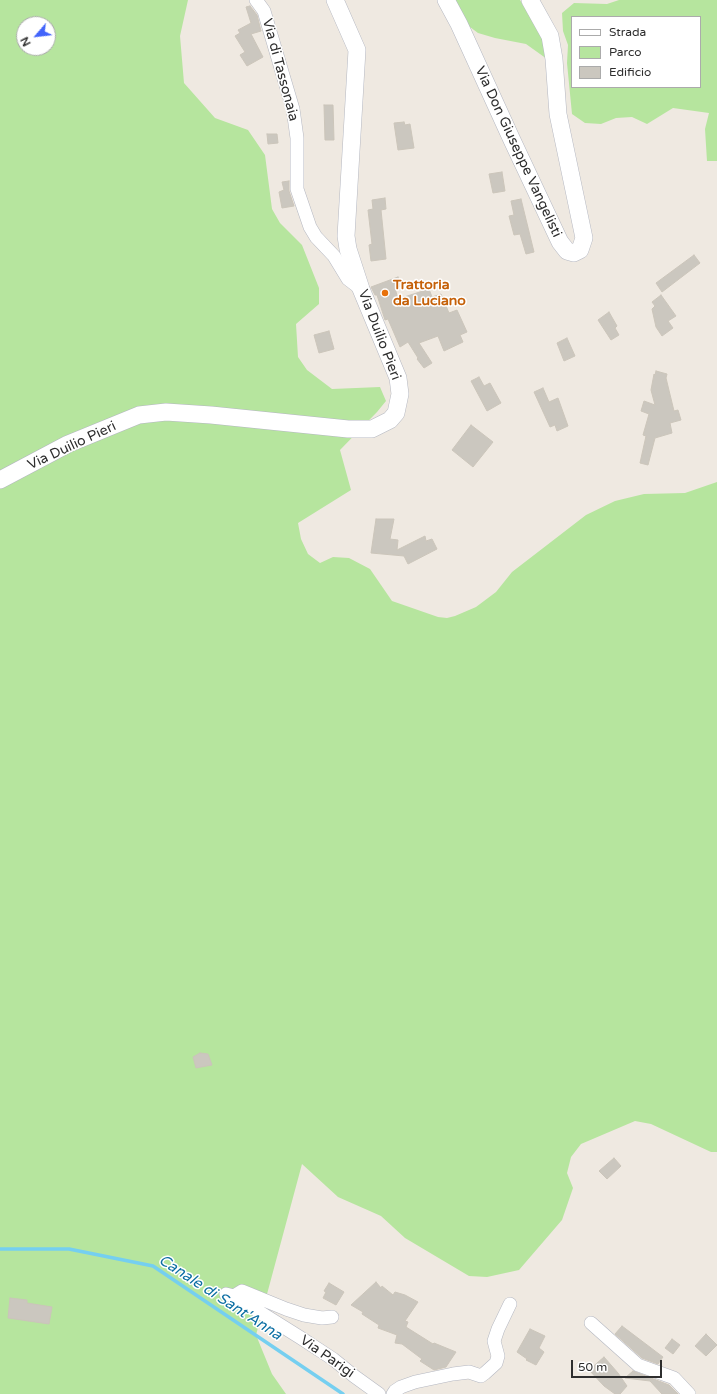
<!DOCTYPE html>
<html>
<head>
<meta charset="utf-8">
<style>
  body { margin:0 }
  #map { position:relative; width:717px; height:1394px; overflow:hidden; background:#efe9e1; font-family:"Varela Round",sans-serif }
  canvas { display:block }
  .legend { position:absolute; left:571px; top:16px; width:130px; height:72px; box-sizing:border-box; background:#fff; border:1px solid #ababab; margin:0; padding:5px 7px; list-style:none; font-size:12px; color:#2e2e2e }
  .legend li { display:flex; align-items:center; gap:8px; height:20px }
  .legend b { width:20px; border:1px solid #ababab }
  .north { position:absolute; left:16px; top:16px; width:40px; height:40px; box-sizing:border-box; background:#fff; border:1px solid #ababab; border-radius:50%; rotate:242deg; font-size:11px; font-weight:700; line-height:16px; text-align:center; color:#2e2e2e }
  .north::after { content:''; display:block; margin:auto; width:14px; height:18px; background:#4264fb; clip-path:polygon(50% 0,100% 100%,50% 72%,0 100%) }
  .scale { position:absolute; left:571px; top:1360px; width:91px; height:18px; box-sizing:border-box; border:2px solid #2e2e2e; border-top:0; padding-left:5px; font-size:12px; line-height:14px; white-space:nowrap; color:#2e2e2e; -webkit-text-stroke:3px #fff; paint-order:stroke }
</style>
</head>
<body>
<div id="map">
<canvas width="717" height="1394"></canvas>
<ul class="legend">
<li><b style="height:5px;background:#fff"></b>Strada</li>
<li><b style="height:11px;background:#b6e59e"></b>Parco</li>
<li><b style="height:11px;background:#cbc7bf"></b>Edificio</li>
</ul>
<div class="north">N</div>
<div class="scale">50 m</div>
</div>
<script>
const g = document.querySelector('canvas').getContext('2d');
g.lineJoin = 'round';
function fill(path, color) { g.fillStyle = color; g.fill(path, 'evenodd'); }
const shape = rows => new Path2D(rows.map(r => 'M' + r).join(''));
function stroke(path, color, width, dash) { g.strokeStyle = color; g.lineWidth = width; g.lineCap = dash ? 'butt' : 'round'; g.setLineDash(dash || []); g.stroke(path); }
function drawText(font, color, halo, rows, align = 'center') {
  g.font = font + ' "Varela Round",sans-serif'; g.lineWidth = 3; g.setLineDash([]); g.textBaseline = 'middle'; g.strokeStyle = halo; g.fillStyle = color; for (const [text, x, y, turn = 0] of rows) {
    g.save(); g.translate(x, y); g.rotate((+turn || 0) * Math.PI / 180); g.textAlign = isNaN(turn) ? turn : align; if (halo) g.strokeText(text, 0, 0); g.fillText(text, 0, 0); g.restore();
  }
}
const green = shape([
  [0,0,188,0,180,36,184,83,215,118,248,130,265,155,272,209,280,223,302,245,319,288,319,304,296,324,298,357,307,370,332,389,380,387,386,401,377,412,340,450,351,490,298,523,301,539,308,554,320,563,333,557,349,558,370,569,392,601,438,617,447,618,455,616,476,607,496,592,512,572,586,515,615,501,644,494,685,493,717,482,717,1152,711,1152,651,1124,635,1121,581,1144,571,1157,567,1173,573,1188,562,1220,519,1270,487,1277,469,1276,405,1238,381,1216,338,1197,302,1164,256,1335,272,1374,286,1394,0,1394],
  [24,24,48,24,48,48,24,48],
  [455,0,520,0,546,41,547,59,526,44,495,38,478,33,466,24],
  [619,0,717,0,717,161,707,161,705,129,709,113,673,108,647,124,632,117,616,118,601,124,585,123,572,114,567,63,568,45,563,31,562,13,574,3,607,4],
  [572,17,700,17,700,87,572,87]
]);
const stream = shape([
  [0,1249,69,1249,153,1266,343,1394]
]);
const building = shape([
  [250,6,257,15,261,31,251,34,263,57,247,66,240,55,245,52,235,36,240,33,238,30,251,23,246,7,250,6],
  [324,105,333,105,334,140,325,140,324,105],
  [404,122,405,125,410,124,414,148,398,150,394,123,404,122],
  [267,134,277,134,278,143,268,144,267,134],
  [502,172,505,191,493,193,489,174,502,172],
  [289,181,289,191,294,206,282,208,279,192,284,190,282,182,289,181],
  [385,198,386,209,381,210,386,259,371,261,369,245,372,244,368,210,373,209,372,200,385,198],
  [521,199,534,252,526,254,520,234,514,235,509,216,514,215,511,201,521,199],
  [694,255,700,263,662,292,656,283,694,255],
  [398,277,401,286,395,288,398,299,429,289,432,297,441,294,449,313,457,310,467,332,460,335,463,342,444,351,438,336,419,343,432,363,424,368,417,359,418,358,408,342,400,347,388,319,385,320,377,295,375,295,371,287,398,277],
  [661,295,676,316,668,321,673,328,662,336,656,327,652,309,655,306,652,302,661,295],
  [609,312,617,326,615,328,619,335,611,340,598,320,609,312],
  [329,331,334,349,319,353,314,335,329,331],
  [567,338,575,356,564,361,557,343,567,338],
  [656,371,667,374,666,378,674,411,678,410,681,420,670,423,672,433,655,438,648,465,640,463,646,436,643,435,649,414,641,411,644,401,655,405,651,390,654,374,655,375,656,371],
  [479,377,484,386,490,383,501,403,487,411,471,381,479,377],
  [543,388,549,402,558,398,568,426,557,431,555,425,550,427,534,392,543,388],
  [471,425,493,442,473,467,452,450,471,425],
  [376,519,394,519,390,539,398,540,397,550,425,536,426,541,432,539,437,549,408,564,404,556,371,553,376,519],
  [200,1053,208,1054,212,1065,196,1068,193,1057,200,1053],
  [614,1158,621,1166,607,1179,599,1171,614,1158],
  [376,1282,381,1288,382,1286,393,1295,395,1292,405,1295,418,1302,405,1321,408,1322,406,1327,433,1344,434,1343,456,1352,446,1367,434,1370,420,1361,422,1359,402,1344,395,1343,397,1335,378,1328,379,1325,362,1314,363,1312,351,1305,376,1282],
  [329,1283,344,1292,336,1305,323,1298,326,1292,324,1291,329,1283],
  [10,1298,27,1300,27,1303,52,1307,49,1324,8,1318,10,1298],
  [622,1326,663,1357,658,1364,642,1358,615,1334,622,1326],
  [530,1329,545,1336,539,1348,544,1352,536,1365,526,1360,527,1359,517,1352,530,1329],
  [706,1334,717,1345,706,1356,695,1346,706,1334],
  [672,1339,680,1345,673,1354,665,1348,672,1339],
  [604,1357,618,1373,627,1386,620,1394,615,1394,604,1386,589,1370,604,1357],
  [633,1371,669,1385,678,1394,662,1394,650,1381,625,1378,633,1371]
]);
const minor = shape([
  [256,0,264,11,293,109,297,138,297,189,310,227,316,237,334,256,348,279,361,289],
  [226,1294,234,1296,301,1338,333,1359,354,1376,379,1394],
  [234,1296,242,1291,286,1309,304,1315,322,1318,332,1317],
  [591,1323,638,1365,674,1378,689,1394],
  [393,1394,395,1391,401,1387,415,1382,453,1374,469,1372,481,1376,485,1373,496,1363,498,1356,494,1341,498,1329,510,1304]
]);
const tertiary = shape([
  [446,0,459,24,511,138,560,242,567,251,574,253,580,250,584,238,558,114,554,59,550,36,530,0],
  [0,480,68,444,139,415,166,412,211,415,348,429,372,429,390,420,396,413,400,394,398,378,361,289,348,249,346,236,357,50,335,0]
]);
const markers = [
  [385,293,4,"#e8710a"]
];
const streetNames = [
  ["Via di Tassonaia",280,70,75],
  ["Via Don Giuseppe Vangelisti",518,152,65],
  ["Via Duilio Pieri",379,335,69],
  ["Via Duilio Pieri",72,446,-25],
  ["Via Parigi",327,1357,35]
];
const foodNames = [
  ["Trattoria",393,285],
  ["da Luciano",393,301]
];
const waterNames = [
  ["Canale di Sant'Anna",220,1298,33]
];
fill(green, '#b6e59e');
stroke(stream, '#75cff0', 3.5);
fill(building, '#cbc7bf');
stroke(building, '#cbc5ba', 1);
stroke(minor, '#b4b7c1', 14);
stroke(tertiary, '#b4b7c1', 18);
stroke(minor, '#fff', 13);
stroke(tertiary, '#fff', 17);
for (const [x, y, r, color] of markers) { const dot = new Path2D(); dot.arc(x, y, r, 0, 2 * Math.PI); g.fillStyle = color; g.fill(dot); stroke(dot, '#fff', 1.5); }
drawText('14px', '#2e2e2e', '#fff', streetNames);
drawText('bold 14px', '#c56008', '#fff', foodNames, 'left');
drawText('italic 15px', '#0d6fa3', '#fff', waterNames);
</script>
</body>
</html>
